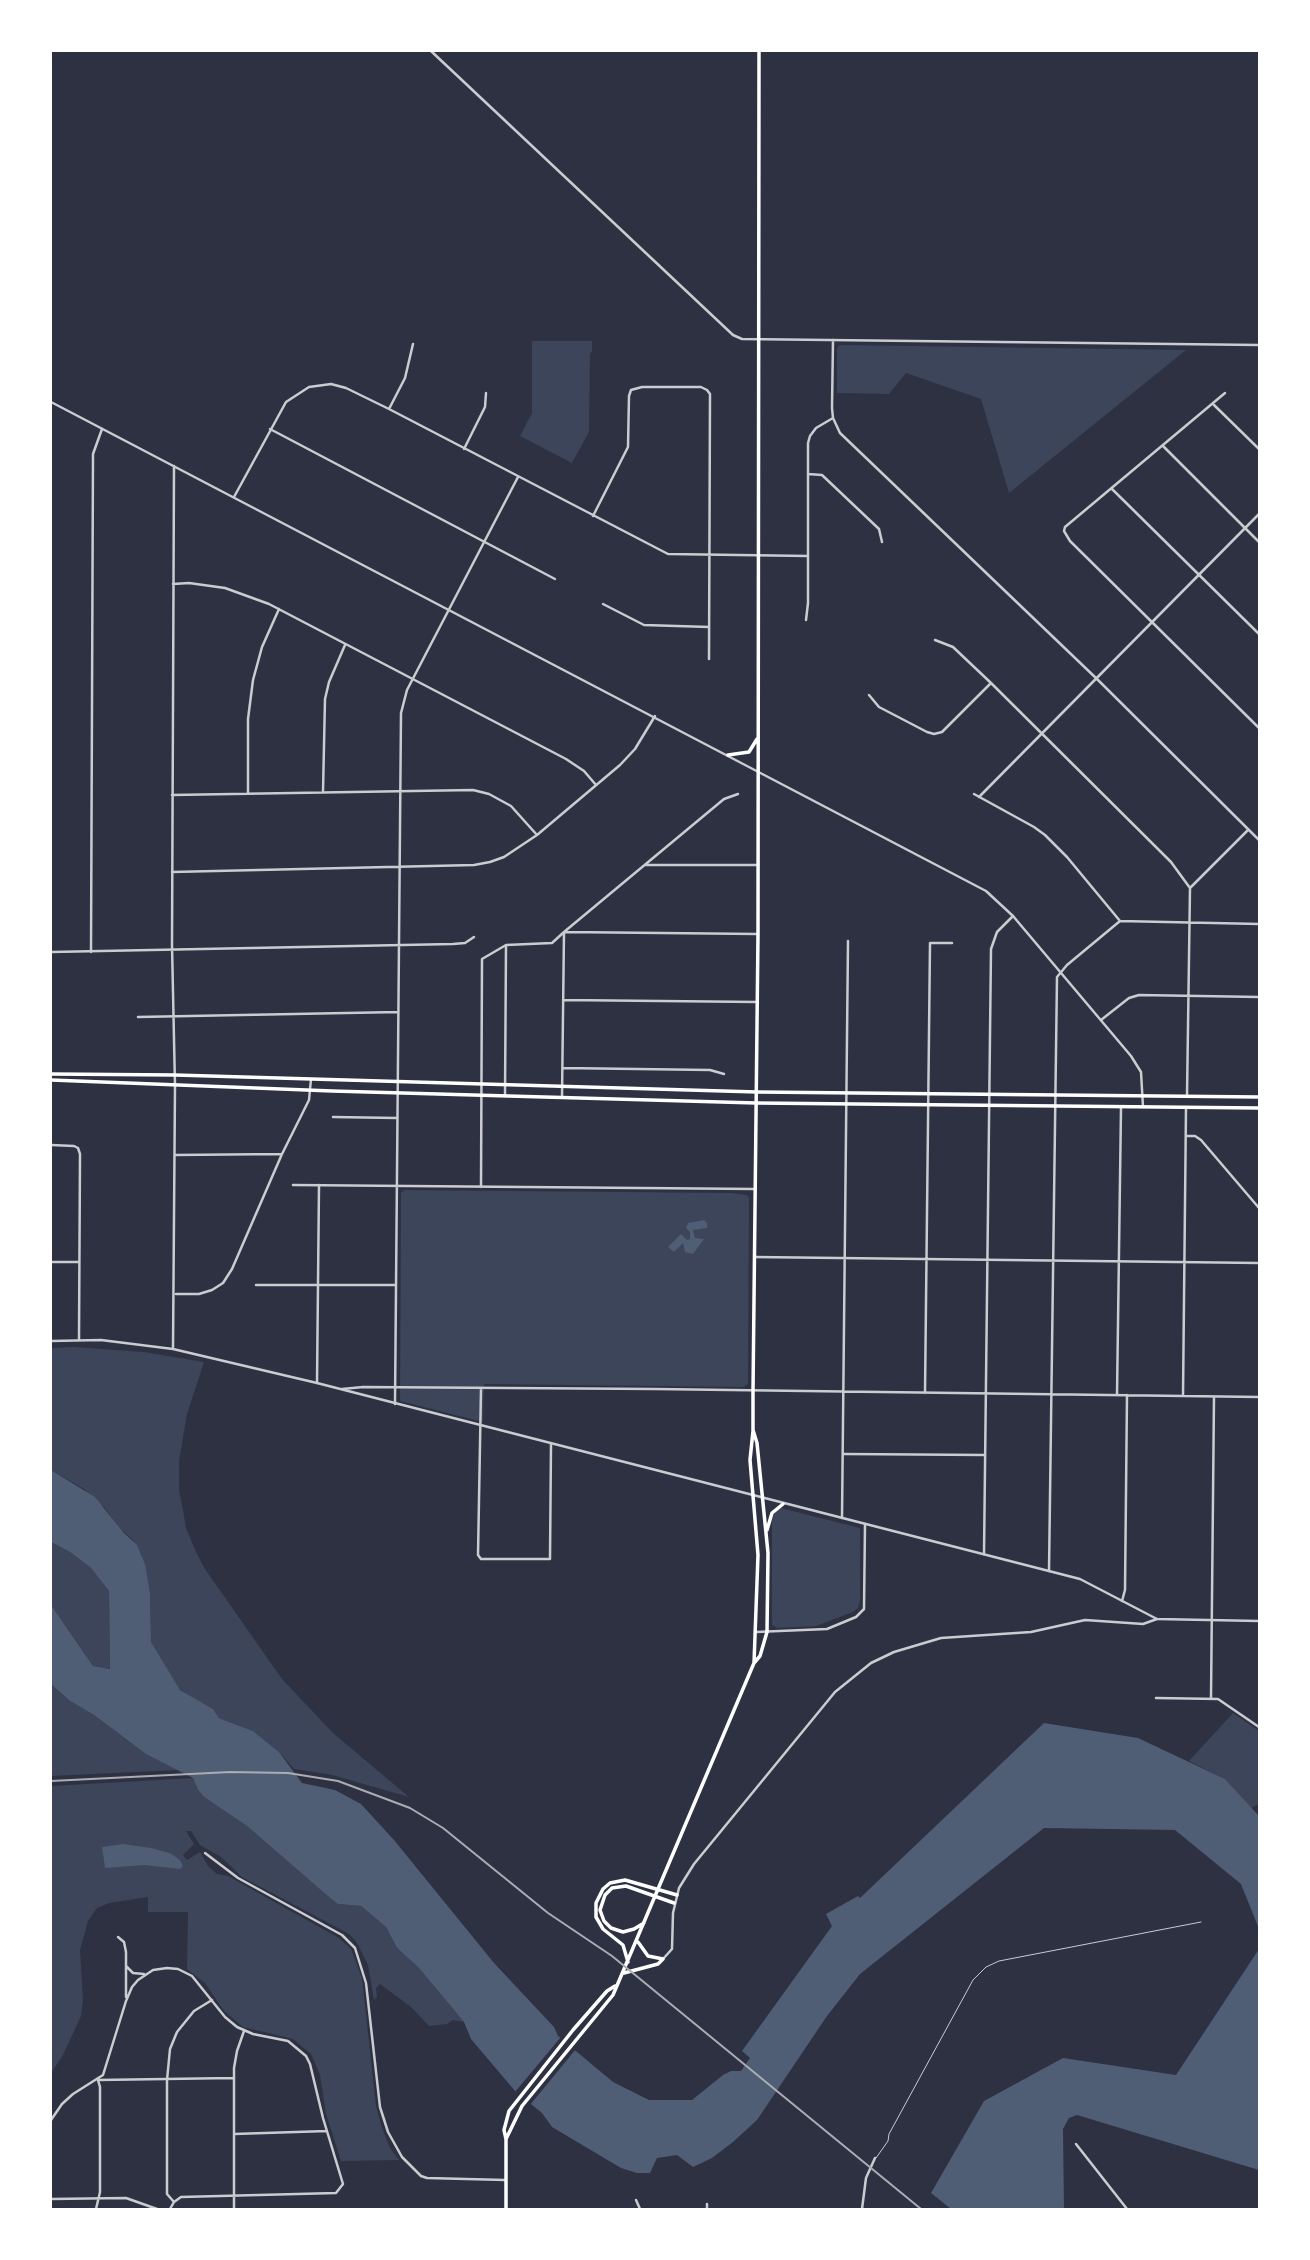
<!DOCTYPE html>
<html>
<head>
<meta charset="utf-8">
<style>
  body { margin:0 }
  #map { position:relative; width:1310px; height:2260px; overflow:hidden; background:#2d3142; font-family:"DejaVu Sans",sans-serif }
  canvas { display:block }
  .frame { position:absolute; inset:0; border:52px solid #fff; pointer-events:none }
</style>
</head>
<body>
<div id="map">
<canvas width="1310" height="2260"></canvas>
<div class="frame"></div>
</div>
<script>
const g = document.querySelector('canvas').getContext('2d');
g.lineJoin = 'round';
function fill(path, color) { g.fillStyle = color; g.fill(path, 'evenodd'); }
const shape = rows => new Path2D(rows.map(r => 'M' + r).join(''));
function stroke(path, color, width, dash) { g.strokeStyle = color; g.lineWidth = width; g.lineCap = dash ? 'butt' : 'round'; g.setLineDash(dash || []); g.stroke(path); }
const green = shape([
  [532,341,592,341,592,351,590,354,589,432,572,463,520,436,532,413],
  [842,345,1186,350,1009,493,981,399,906,373,889,394,837,393,837,350,838,346],
  [404,1190,731,1193,747,1195,749,1198,748,1384,743,1387,484,1384,483,1422,400,1401,401,1193],
  [74,1347,144,1352,204,1362,187,1414,179,1461,179,1491,183,1510,186,1528,196,1552,205,1569,282,1679,333,1733,409,1797,332,1775,294,1769,279,1752,253,1731,219,1718,213,1709,189,1696,177,1687,151,1642,150,1593,141,1554,132,1539,119,1528,105,1508,84,1489,51,1470,51,1348],
  [781,1508,860,1528,860,1601,858,1608,853,1612,816,1626,777,1628,772,1625,772,1521,775,1512],
  [51,1542,70,1552,91,1568,109,1591,110,1669,93,1666,51,1605],
  [51,1684,70,1701,94,1715,145,1753,179,1770,51,1776],
  [1233,1713,1259,1731,1259,1804,1251,1808,1225,1779,1189,1761],
  [193,1778,198,1790,204,1797,247,1826,330,1898,339,1904,361,1906,386,1927,397,1948,418,1967,464,2022,453,2020,447,2024,429,2026,411,2007,380,1984,376,1988,377,1997,374,2000,368,1965,356,1941,349,1934,242,1877,221,1857,200,1845,191,1831,186,1831,194,1844,183,1855,187,1860,200,1852,208,1866,217,1874,228,1876,339,1938,351,1949,362,1978,376,2106,382,2128,390,2148,399,2160,341,2161,326,2114,320,2075,311,2054,293,2039,243,2027,224,2011,205,1983,187,1969,188,1912,148,1912,148,1897,109,1903,97,1908,88,1921,80,1950,83,2000,81,2016,63,2055,51,2073,51,1786]
]);
const water = shape([
  [704,1220,707,1223,707,1228,693,1230,695,1238,704,1239,693,1254,685,1252,683,1243,674,1252,668,1247,681,1234,687,1240,690,1239,690,1232,686,1228,688,1223],
  [51,1470,95,1497,123,1532,137,1545,145,1564,150,1593,151,1642,180,1690,213,1709,219,1718,253,1731,279,1752,302,1783,335,1790,361,1804,394,1840,494,1963,554,2027,558,2036,613,2082,649,2100,692,2100,723,2075,731,2071,741,2071,750,2058,742,2051,832,1926,826,1914,858,1896,860,1898,1044,1723,1138,1738,1225,1779,1259,1816,1259,1929,1241,1884,1175,1830,1044,1828,860,1974,827,2016,757,2120,733,2142,712,2158,693,2167,677,2155,657,2158,650,2173,637,2173,621,2168,552,2127,542,2113,515,2091,471,2039,464,2022,418,1967,397,1948,386,1927,361,1906,338,1904,330,1898,247,1826,204,1797,198,1790,193,1778,146,1754,94,1715,70,1701,51,1684,51,1605,93,1666,110,1669,109,1591,91,1568,70,1552,51,1542],
  [123,1844,151,1848,170,1853,180,1860,183,1866,180,1869,144,1865,105,1868,102,1847],
  [1259,1949,1259,2170,1077,2115,1069,2118,1063,2129,1064,2209,951,2209,931,2193,984,2101,1063,2058,1176,2075]
]);
const pier = shape([
  [561,2037,576,2049,530,2105,515,2092]
]);
const service = shape([
  [876,2158,888,2141,889,2134,973,1980,986,1967,999,1961,1201,1922]
]);
const minor = shape([
  [431,51,733,335,742,339,1259,345],
  [833,340,832,408,833,418,840,433,1097,679,1259,840],
  [1225,393,1065,527,1064,531,1070,541,1259,728],
  [1214,405,1259,449],
  [389,409,405,378,413,344],
  [270,429,555,579],
  [1163,446,1259,542],
  [464,449,485,407,486,393],
  [808,474,822,475,879,529,882,542],
  [1112,489,1259,634],
  [234,497,286,402,309,387,331,384,346,388,389,409,668,554,808,556],
  [593,516,628,447,629,396,631,390,642,387,701,387,707,390,710,394,709,659],
  [173,584,189,583,225,588,269,604,566,759,584,771,596,785],
  [603,604,644,625,709,627],
  [806,620,808,603,808,443,810,436,816,428,833,418],
  [935,640,953,647,991,683,1171,862,1190,888],
  [869,695,879,707,927,732,934,734,942,732,991,683],
  [323,792,325,699,329,682,345,645],
  [248,793,248,719,253,680,262,647,279,609],
  [974,794,1034,827,1045,835,1067,857,1120,921],
  [172,795,473,790,489,794,511,806,537,835],
  [979,797,1259,514],
  [646,865,758,865],
  [172,872,474,865,490,862,504,857,537,835,620,765,635,749,655,716],
  [51,952,453,944,465,943,474,937],
  [91,952,93,454,102,429],
  [563,1000,758,1002],
  [138,1017,398,1012],
  [1101,1020,1129,998,1139,995,1259,997],
  [563,1068,710,1070,724,1074],
  [505,1096,506,945],
  [1187,1096,1190,888,1248,830],
  [562,1097,564,932,724,799,738,794],
  [333,1117,397,1118],
  [1186,1136,1195,1136,1201,1140,1259,1208],
  [51,1145,74,1146,78,1148,80,1154,79,1339],
  [175,1155,282,1154],
  [293,1185,755,1189],
  [481,1187,482,959,506,945,552,943,564,932,758,934],
  [755,1257,1259,1263],
  [51,1262,79,1262],
  [256,1285,396,1285],
  [176,1294,199,1294,212,1290,223,1283,232,1269,282,1154,309,1100,311,1079],
  [173,1348,175,1086,172,945,174,466],
  [317,1383,319,1185],
  [342,1389,363,1387,654,1389,1259,1397],
  [481,1389,478,1555,481,1559,550,1559,551,1444],
  [925,1393,930,943,952,943],
  [1117,1395,1121,1108],
  [1183,1396,1186,1107],
  [395,1404,401,713,407,690,518,477],
  [844,1454,985,1455],
  [842,1518,848,941],
  [984,1554,991,949,997,932,1013,916],
  [1049,1571,1057,977,1067,965,1120,921,1259,924],
  [1122,1601,1125,1590,1127,1395],
  [756,1632,827,1629,856,1617,864,1609,865,1524],
  [1156,1698,1218,1699,1259,1727],
  [1211,1698,1214,1397],
  [205,1853,238,1878,342,1935,355,1948,366,1983,380,2107,388,2132,402,2157,421,2176,427,2178,505,2180],
  [118,1937,124,1942,126,1952,126,1997],
  [663,1959,672,1949,673,1913,679,1888,694,1864,835,1692,871,1663,894,1652,941,1638,1031,1632,1085,1620,1143,1624,1157,1619],
  [126,1966,133,1973,144,1974],
  [51,2120,62,2104,73,2094,103,2075,126,2001,132,1987,138,1980,153,1970,167,1968,178,1969,192,1976,225,2017,237,2027,253,2034,288,2041,306,2056,310,2064,323,2118,343,2184,336,2193,181,2197,174,2202],
  [234,2134,327,2131],
  [1076,2144,1127,2209],
  [51,2199,126,2198,157,2209],
  [636,2200,640,2209],
  [707,2204,707,2209],
  [96,2209,100,2192,100,2087,98,2080,233,2078],
  [170,2209,174,2202,167,2194,167,2080,170,2049,177,2032,194,2011,212,2000],
  [234,2209,234,2068,237,2051,244,2031],
  [862,2209,866,2178,875,2158]
]);
const tertiary = shape([
  [51,402,986,891,1013,916,1131,1056,1141,1072,1143,1107],
  [51,1341,101,1340,173,1349,317,1383,1080,1579,1157,1619,1259,1621]
]);
const secondary = shape([
  [728,755,749,752,757,739],
  [753,1431,750,1460,758,1555,754,1663],
  [767,1530,772,1513,783,1504],
  [644,1923,634,1929,623,1932,611,1928,604,1921,600,1910,605,1895,612,1888,626,1886,674,1903],
  [638,1942,648,1956,663,1959],
  [628,1962,623,1945,603,1929,596,1917,596,1903,603,1889,610,1883,625,1880,677,1895],
  [624,1973,658,1964,663,1959],
  [506,2139,522,2106,613,1995,754,1663,760,1656,767,1632,768,1553,757,1443,753,1430,753,1391,758,934,759,51],
  [506,2209,506,2139,504,2130,509,2111,573,2030,607,1991,615,1986]
]);
const primary = shape([
  [51,1074,175,1075,757,1092,1259,1097],
  [51,1080,332,1091,756,1103,1259,1108]
]);
const rail = shape([
  [51,1781,230,1772,288,1773,338,1781,410,1808,443,1828,548,1913,612,1956,921,2209]
]);
fill(green, '#3c4559');
fill(water, '#4f5d75');
fill(pier, '#2d3142');
stroke(service, '#caccd0', 1);
stroke(minor, '#caccd0', 2.5);
stroke(tertiary, '#caccd0', 2.5);
stroke(secondary, '#fff', 3.5);
stroke(primary, '#fff', 3.5);
stroke(rail, '#abadb3', 2);
</script>
</body>
</html>
